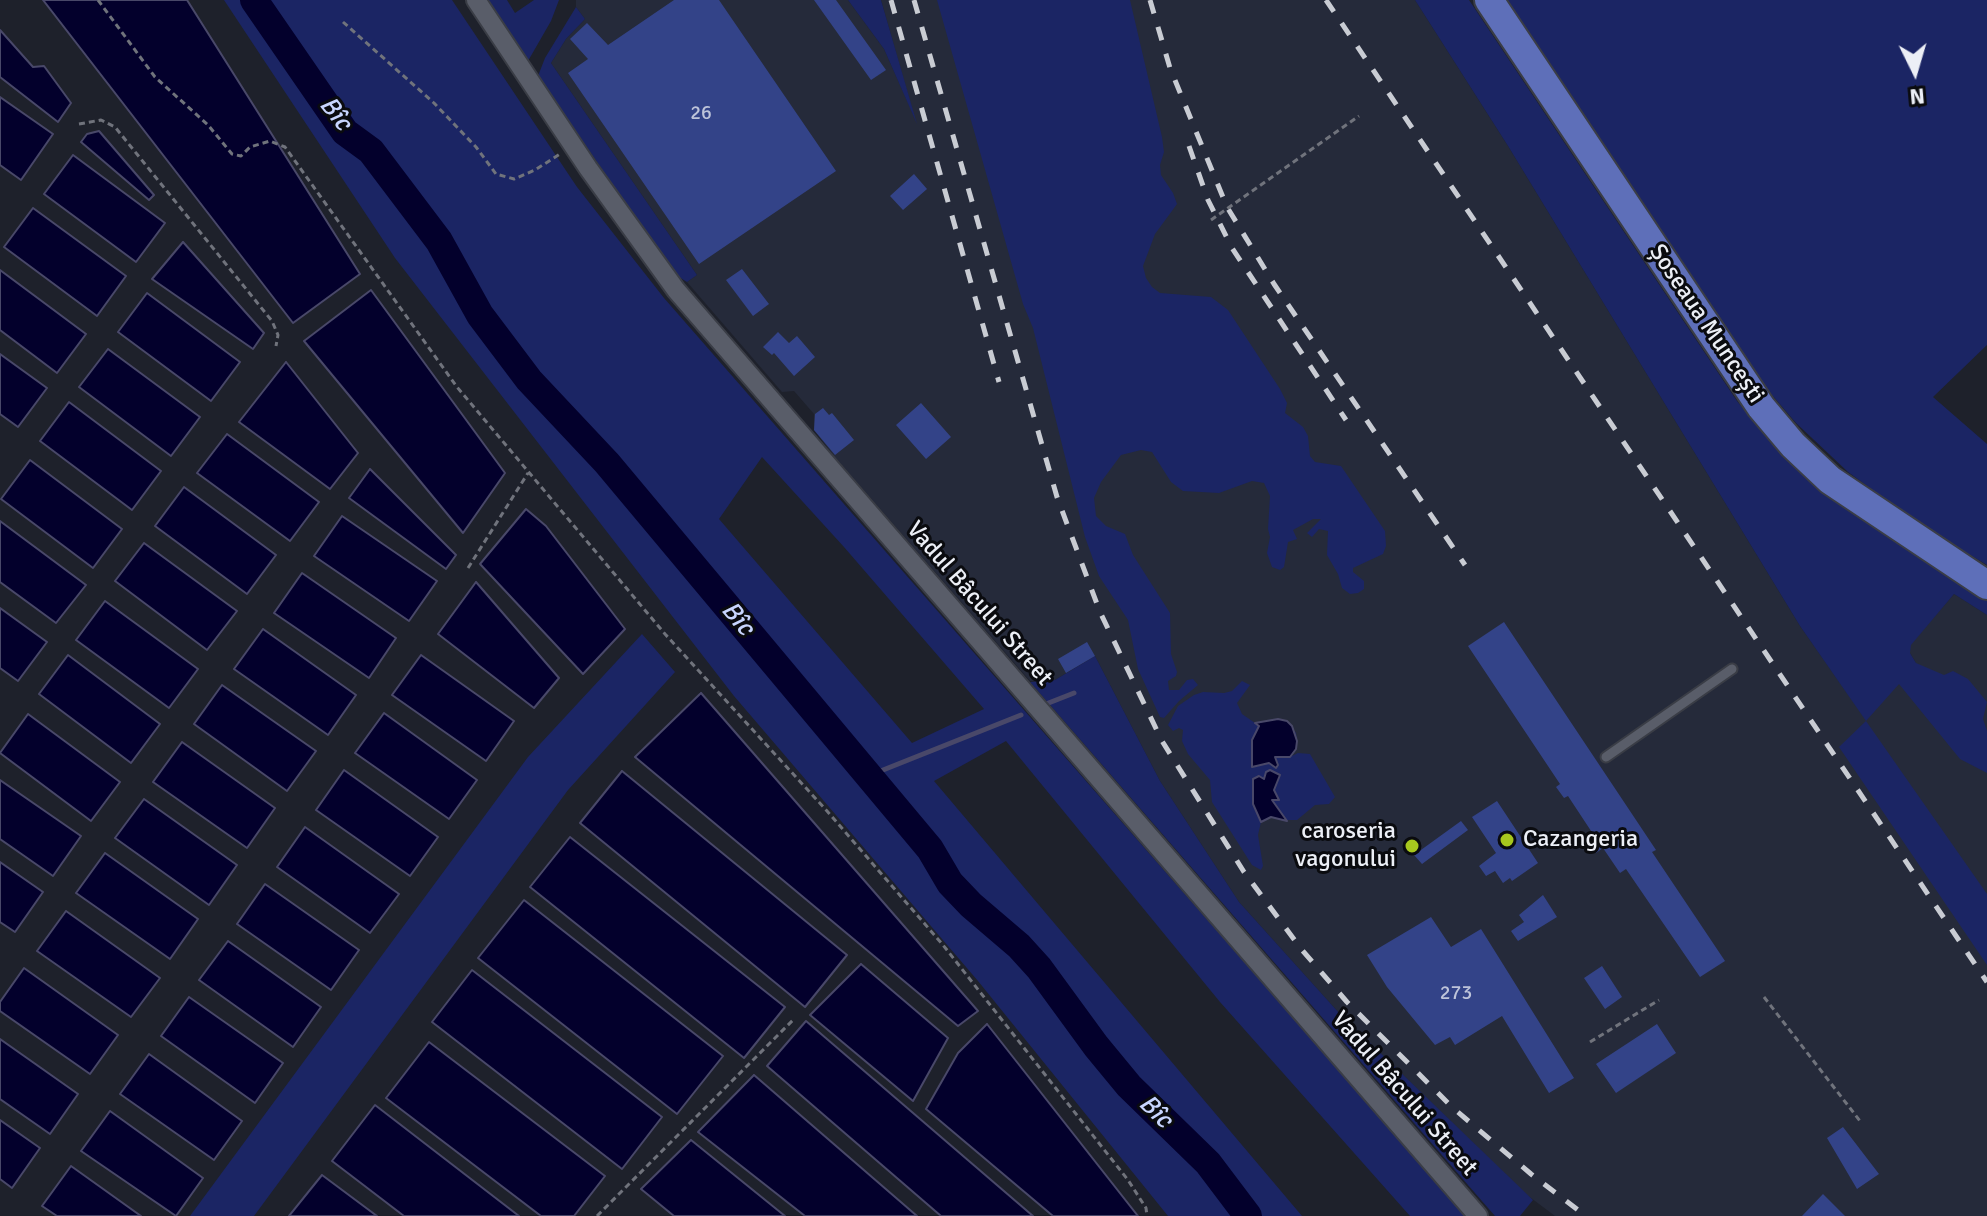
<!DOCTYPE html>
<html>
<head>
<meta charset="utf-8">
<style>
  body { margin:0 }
  #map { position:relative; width:1987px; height:1216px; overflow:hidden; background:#1e212b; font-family:Signika,sans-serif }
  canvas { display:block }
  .north { position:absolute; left:1875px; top:32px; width:80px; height:80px; -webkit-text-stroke:6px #0a0b0f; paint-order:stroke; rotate:175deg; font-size:22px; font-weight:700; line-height:32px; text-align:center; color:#eceff6 }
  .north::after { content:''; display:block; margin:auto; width:28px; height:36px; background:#eceff6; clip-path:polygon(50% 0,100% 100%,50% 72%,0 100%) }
</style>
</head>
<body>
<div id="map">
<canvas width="1987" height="1216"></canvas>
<div class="north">N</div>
</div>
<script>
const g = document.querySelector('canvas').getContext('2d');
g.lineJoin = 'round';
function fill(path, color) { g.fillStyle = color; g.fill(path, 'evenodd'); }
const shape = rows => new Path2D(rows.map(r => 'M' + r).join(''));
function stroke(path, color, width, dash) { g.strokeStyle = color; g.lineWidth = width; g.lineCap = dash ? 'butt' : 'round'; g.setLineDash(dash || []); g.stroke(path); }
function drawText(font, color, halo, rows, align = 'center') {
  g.font = font + ' Signika,sans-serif'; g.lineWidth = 6; g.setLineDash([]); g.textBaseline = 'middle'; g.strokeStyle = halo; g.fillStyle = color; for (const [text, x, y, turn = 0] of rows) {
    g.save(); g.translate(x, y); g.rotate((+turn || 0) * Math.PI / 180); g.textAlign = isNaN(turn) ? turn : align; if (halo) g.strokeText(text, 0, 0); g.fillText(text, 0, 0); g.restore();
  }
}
const built = shape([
  [576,0,848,0,884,49,914,116,881,0,1415,0,1508,146,1800,626,1866,720,1916,663,1910,653,1910,645,1954,594,1987,615,1987,1216,1555,1216,1527,1195,1340,1014,1239,902,1160,781,1095,656,1055,680,1030,681,834,456,814,430,814,414,794,391,782,392,687,282,697,275,551,63,566,39,585,19,576,7]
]);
const green = shape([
  [224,0,452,0,577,187,664,298,1466,1216,1410,1216,1220,1002,1006,741,934,781,1302,1216,1168,1216,978,981,734,696,395,258],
  [762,457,844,547,984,709,912,743,719,519],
  [487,0,507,0,515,13,534,0,559,0,551,21,528,61],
  [848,0,881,0,917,124,884,49],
  [937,0,1130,0,1162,137,1164,152,1160,165,1161,175,1173,193,1177,204,1155,234,1143,266,1146,278,1152,287,1160,293,1211,297,1228,310,1280,389,1287,403,1285,413,1303,427,1308,436,1310,456,1315,462,1341,466,1385,531,1386,546,1383,554,1353,568,1353,572,1364,581,1364,589,1358,593,1350,594,1342,588,1338,574,1327,555,1328,531,1319,529,1312,537,1307,533,1321,519,1313,519,1293,530,1297,539,1288,542,1284,567,1280,570,1272,567,1267,553,1270,537,1268,529,1270,496,1264,483,1252,481,1219,493,1183,491,1171,482,1152,452,1141,450,1121,455,1101,482,1094,498,1096,516,1106,526,1125,534,1133,555,1170,613,1171,654,1177,672,1176,676,1168,681,1169,690,1179,690,1187,680,1193,679,1198,685,1179,701,1164,718,1160,717,1138,669,1128,620,1099,576,1085,537,1033,328,1023,304],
  [1415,0,1469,0,1737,401,1771,443,1820,489,1856,515,1987,598,1987,615,1954,594,1911,645,1910,653,1916,663,1944,675,1953,671,1968,679,1987,702,1983,719,1987,731,1987,773,1960,759,1899,684,1866,721,1987,894,1987,965,1839,747,1866,721,1800,626,1508,146],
  [1504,0,1987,0,1987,345,1933,397,1987,444,1987,565,1922,526,1848,472,1796,423,1766,388,1709,310,1647,210],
  [576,7,585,19,566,39,551,63,697,275,687,282,674,274,538,76,545,58],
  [642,634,675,672,568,790,254,1216,190,1216,528,757],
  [1095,656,1160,781,1239,902,1340,1014,1533,1200,1520,1216,1495,1216,1030,682,1055,680],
  [1242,681,1250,685,1237,703,1242,714,1255,723,1278,719,1287,721,1296,733,1297,741,1292,756,1298,753,1310,754,1335,797,1329,804,1315,805,1297,820,1281,820,1271,817,1261,822,1258,835,1263,866,1261,870,1252,865,1212,802,1210,780,1188,754,1182,741,1183,730,1179,728,1173,731,1168,725,1178,706,1194,695,1203,692,1224,693,1232,691]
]);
const water = shape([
  [43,0,187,0,360,274,293,323,43,0],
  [0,30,33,67,44,66,71,103,58,122,0,77,0,30],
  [0,97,53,134,21,180,0,165,0,97],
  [99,131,154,195,149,200,81,142,87,134,99,131],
  [73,155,165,223,136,262,44,194,73,155],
  [33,208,126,276,97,316,4,247,33,208],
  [183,242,264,333,253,349,152,279,183,242],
  [0,270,86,334,57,373,0,330,0,270],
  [371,290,505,473,463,533,304,341,371,290],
  [147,293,240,362,211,401,118,332,147,293],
  [108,349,200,417,171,456,79,387,108,349],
  [0,354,47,388,18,427,0,414,0,354],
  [286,362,358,453,330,489,239,422,286,362],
  [69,402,161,471,132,510,40,441,69,402],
  [227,434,319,502,290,541,197,473,227,434],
  [30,460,122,529,93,568,1,499,30,460],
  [370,469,456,555,446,569,349,498,370,469],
  [184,487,276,555,247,594,155,526,184,487],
  [526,509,546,526,625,629,583,674,480,564,526,509],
  [342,516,437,581,409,621,314,556,342,516],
  [0,521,86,585,56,623,0,582,0,521],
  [144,543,237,611,207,650,115,581,144,543],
  [302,573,396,638,369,678,274,613,302,573],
  [476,582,559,678,534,708,438,634,476,582],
  [105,601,198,669,169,708,76,640,105,601],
  [0,608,47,642,18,681,0,668,0,608],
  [263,629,356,695,328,735,234,669,263,629],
  [68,655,160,724,131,763,39,694,68,655],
  [421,655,514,721,486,761,392,695,421,655],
  [222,685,316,751,287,791,194,724,222,685],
  [701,693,978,1011,958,1026,635,757,701,693],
  [384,713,477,780,449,819,355,753,384,713],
  [28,714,120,782,91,821,0,753,28,714],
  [1278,719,1287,721,1292,726,1297,741,1296,749,1290,757,1275,757,1278,765,1276,768,1269,763,1252,767,1252,740,1259,726,1255,723,1278,719],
  [182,742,275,808,247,848,153,782,182,742],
  [344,770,438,837,410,876,316,810,344,770],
  [1270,770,1280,775,1274,790,1279,800,1272,800,1287,821,1271,817,1261,822,1253,804,1253,779,1259,776,1264,779,1266,772,1270,770],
  [622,771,847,955,805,1007,580,823,622,771],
  [0,780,81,836,53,876,0,839,0,780],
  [144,799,237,865,209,905,115,838,144,799],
  [305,827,399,894,370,933,277,867,305,827],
  [570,837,785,1007,744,1058,530,887,570,837],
  [105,853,198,919,170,959,76,893,105,853],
  [0,862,43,892,15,932,0,922,0,862],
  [265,884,359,950,331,990,237,924,265,884],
  [524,900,723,1056,677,1114,478,958,524,900],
  [66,911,160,978,131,1017,37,951,66,911],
  [228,941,321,1007,293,1047,199,980,228,941],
  [861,964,948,1038,913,1101,810,1015,861,964],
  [24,968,118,1035,90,1074,0,1011,0,1002,24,968],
  [472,970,662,1117,622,1169,432,1022,472,970],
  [189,997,283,1063,255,1103,161,1036,189,997],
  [806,1021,1033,1216,941,1216,767,1066,806,1021],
  [987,1024,1138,1216,1053,1216,926,1109,958,1053,987,1024],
  [0,1039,78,1094,50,1134,0,1099,0,1039],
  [429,1042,605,1176,574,1216,541,1216,386,1098,429,1042],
  [149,1054,242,1121,214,1160,120,1094,149,1054],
  [754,1075,917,1216,805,1216,698,1132,754,1075],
  [375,1105,519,1216,404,1216,332,1161,375,1105],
  [110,1111,203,1178,176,1216,81,1151,110,1111],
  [0,1120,40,1148,12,1188,0,1179,0,1120],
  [691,1140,785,1216,674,1216,641,1189,691,1140],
  [71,1166,141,1216,57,1216,42,1206,71,1166],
  [322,1175,377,1216,289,1216,322,1175]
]);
const stream = shape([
  [1046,704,1074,693],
  [868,776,1021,715]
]);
const river = shape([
  [254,0,345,132,371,151,439,241,480,315,529,380,607,463,930,849,950,883,971,905,1019,946,1039,968,1096,1046,1129,1086,1208,1163,1248,1216]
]);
const building = shape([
  [674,0,719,0,836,171,699,264,568,73,588,59,570,39,587,23,608,45],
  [814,0,836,0,886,70,871,80],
  [914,174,927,189,903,210,890,196],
  [742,269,769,304,753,316,726,280],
  [778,332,789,343,797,336,815,357,794,376,774,353,772,355,763,347],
  [921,403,951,437,926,459,896,425],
  [823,408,829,415,832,413,854,440,835,455,814,430,815,414],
  [1504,622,1656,850,1652,852,1725,961,1700,977,1626,869,1620,873,1603,848,1596,853,1588,841,1595,837,1568,796,1564,798,1556,787,1560,784,1468,646],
  [1087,642,1095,656,1066,673,1058,659],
  [1497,801,1538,863,1512,881,1510,878,1503,883,1495,871,1486,876,1479,866,1496,853,1472,817],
  [1461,821,1468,830,1422,864,1414,855],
  [1543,895,1557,917,1518,941,1511,931,1524,922,1519,915],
  [1431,917,1451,947,1481,929,1574,1078,1549,1093,1502,1016,1455,1045,1450,1037,1435,1045,1387,987,1367,955],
  [1602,966,1622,997,1605,1009,1584,978],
  [1657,1024,1676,1053,1616,1093,1596,1064],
  [1843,1127,1879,1174,1857,1189,1827,1138],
  [1823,1194,1845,1216,1802,1216]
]);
const path = shape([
  [98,0,155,77,208,125,232,154,241,156,250,147,270,141,285,147,457,387,665,634,827,811,943,945,1128,1180,1146,1208,1147,1216],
  [343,22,434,103,476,147,496,174,514,179,535,170,560,154],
  [79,124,101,120,115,127,272,321,278,335,276,346],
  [1211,220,1359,116],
  [468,568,528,473],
  [1764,997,1860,1121],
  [1590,1042,1659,1000],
  [597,1216,794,1019]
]);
const service = shape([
  [1606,757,1732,669]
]);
const minor = shape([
  [476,0,588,168,676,290,1478,1216]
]);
const primary = shape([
  [1489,0,1761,407,1793,445,1830,480,1987,585]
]);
const rail = shape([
  [891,0,999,382],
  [914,0,1057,497,1100,612,1162,741,1244,872,1302,950,1347,1002,1453,1108,1531,1174,1586,1216],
  [1150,0,1170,68,1227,207,1274,284,1465,565],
  [1326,0,1987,982],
  [1189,146,1208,200,1232,248,1346,420]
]);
const markers = [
  [1507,840,8,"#a7c71e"],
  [1412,846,8,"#a7c71e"]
];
const numberNames = [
  ["26",701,114],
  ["273",1456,994]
];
const streetNames = [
  ["Șoseaua Muncești",1706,324,56],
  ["Vadul Bâcului Street",979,604,49],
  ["Vadul Bâcului Street",1404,1094,49]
];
const poiNames = [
  ["caroseria",1396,832],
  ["vagonului",1396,860],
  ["Cazangeria",1523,840,"left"]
];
const waterNames = [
  ["Bîc",335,114,52],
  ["Bîc",737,619,50],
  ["Bîc",1155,1112,44]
];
fill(built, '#252a3a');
fill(green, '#1b2564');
fill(water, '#03002c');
stroke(water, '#494869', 2);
stroke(stream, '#494869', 5);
stroke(river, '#03002c', 28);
fill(building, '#334388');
stroke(service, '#3a3d46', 13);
stroke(minor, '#3a3d46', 22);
stroke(primary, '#3a3d46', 32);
stroke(path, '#70737c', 3, [6, 4]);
stroke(service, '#595d69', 9);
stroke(minor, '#595d69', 18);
stroke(primary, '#5e6fb9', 28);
stroke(rail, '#c9ccd3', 5, [14, 14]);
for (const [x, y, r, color] of markers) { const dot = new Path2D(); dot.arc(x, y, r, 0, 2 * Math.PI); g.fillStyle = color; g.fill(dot); stroke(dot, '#0a0b0f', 3); }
drawText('20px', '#bec4da', null, numberNames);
drawText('24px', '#eceff6', '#0a0b0f', streetNames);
drawText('24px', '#eceff6', '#0a0b0f', poiNames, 'right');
drawText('italic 26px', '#c8d5fe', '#0a0b0f', waterNames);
</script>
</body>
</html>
